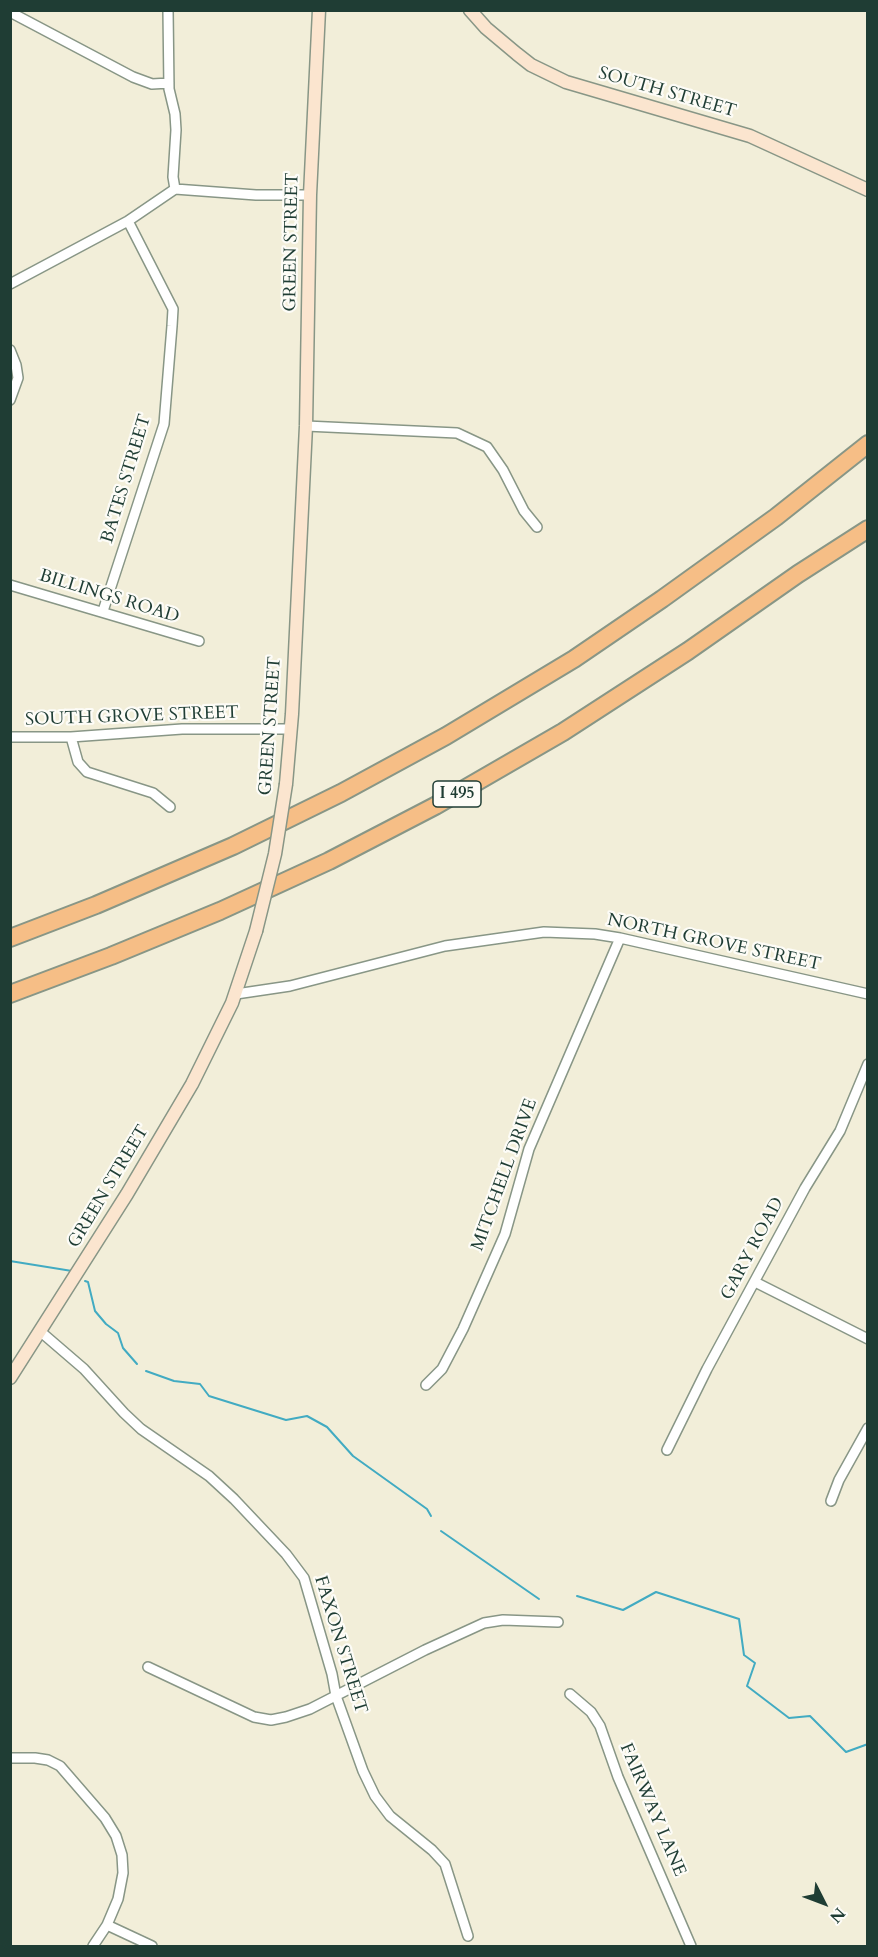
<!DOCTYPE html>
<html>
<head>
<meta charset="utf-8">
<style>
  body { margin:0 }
  #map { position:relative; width:878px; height:1957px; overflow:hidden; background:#f2eed9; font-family:Cardo,serif }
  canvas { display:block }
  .frame { position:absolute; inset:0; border:12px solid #1f3d34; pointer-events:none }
  .north { position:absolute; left:794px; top:1873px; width:60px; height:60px; -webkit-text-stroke:4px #fdfcf7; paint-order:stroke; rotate:132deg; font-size:16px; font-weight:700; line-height:24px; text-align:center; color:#1f3d34 }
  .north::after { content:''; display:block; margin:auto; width:21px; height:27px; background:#1f3d34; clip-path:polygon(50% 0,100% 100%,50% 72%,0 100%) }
</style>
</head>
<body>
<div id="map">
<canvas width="878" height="1957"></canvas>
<div class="frame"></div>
<div class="north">N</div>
</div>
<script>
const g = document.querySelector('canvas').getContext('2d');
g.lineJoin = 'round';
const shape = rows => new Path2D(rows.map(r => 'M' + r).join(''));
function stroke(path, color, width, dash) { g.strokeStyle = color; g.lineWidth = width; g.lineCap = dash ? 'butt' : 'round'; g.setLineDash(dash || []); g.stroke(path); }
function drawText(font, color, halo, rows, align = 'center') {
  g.font = font + ' Cardo,serif'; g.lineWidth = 4.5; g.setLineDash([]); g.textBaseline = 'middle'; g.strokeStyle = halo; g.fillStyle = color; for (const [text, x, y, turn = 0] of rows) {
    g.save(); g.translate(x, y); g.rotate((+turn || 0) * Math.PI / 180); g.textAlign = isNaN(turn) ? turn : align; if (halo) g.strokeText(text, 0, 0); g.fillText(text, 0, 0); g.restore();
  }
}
const stream = shape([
  [10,1261,72,1271],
  [85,1281,88,1282,95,1311,106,1324,118,1333,123,1348,137,1364],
  [146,1371,174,1381,200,1384,209,1396,286,1420,307,1416,327,1427,353,1456,427,1509,431,1516],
  [441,1531,539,1599],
  [577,1596,623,1610,656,1592,739,1619,744,1655,755,1663,747,1686,789,1718,810,1716,846,1752,868,1744]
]);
const minor = shape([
  [168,10,169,89,175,114,176,130,173,177,175,189],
  [10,12,133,77,152,84,169,83],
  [10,284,128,221,175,189,256,195,310,195],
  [10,350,16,365,18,378,10,400],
  [306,426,457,433,487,447,503,470,524,511,537,527],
  [10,585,199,641],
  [103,611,164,424,172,326,173,309,128,221],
  [10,737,71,737,182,729,291,729],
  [71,737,78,762,87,772,153,793,170,807],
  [236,994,290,986,445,946,544,932,595,934,620,938,868,994],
  [755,1282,868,1339],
  [41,1332,84,1369,124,1413,141,1429,209,1476,234,1499,286,1554,304,1578,332,1674,336,1696,363,1771,375,1796,390,1816,432,1850,445,1864,468,1936],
  [426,1385,442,1369,463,1329,505,1234,529,1149,620,938],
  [667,1450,707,1369,805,1188,840,1131,868,1064],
  [831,1501,839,1480,868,1428],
  [148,1667,254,1717,271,1720,286,1717,310,1709,425,1650,484,1623,503,1620,558,1622],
  [570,1694,591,1712,600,1726,618,1777,691,1946],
  [10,1758,35,1758,48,1760,60,1766,105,1818,116,1836,122,1855,123,1873,118,1899,107,1925,93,1946],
  [107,1925,152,1946]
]);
const secondary = shape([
  [470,10,486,28,517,54,531,65,566,82,750,136,868,190],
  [286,784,292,714,306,426,310,195,319,10],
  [10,1378,127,1194,192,1084,232,1003,256,931]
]);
const motorway = shape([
  [10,938,96,905,233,846,341,793,446,736,574,659,662,599,776,517,868,444],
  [10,994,111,956,220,911,329,861,435,806,563,732,688,651,798,574,868,529]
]);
const secondaryBridge = shape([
  [256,931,275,854,286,784]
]);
const shields = [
  [457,794,48]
];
const shieldNames = [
  ["I 495",457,794]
];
const streetNames = [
  ["SOUTH STREET",667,93,16],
  ["GREEN STREET",292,242,-89],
  ["BATES STREET",127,479,-73],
  ["BILLINGS ROAD",109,597,17],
  ["SOUTH GROVE STREET",132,717,-2],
  ["GREEN STREET",271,726,-86],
  ["NORTH GROVE STREET",714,943,12],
  ["MITCHELL DRIVE",505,1175,-70],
  ["GREEN STREET",109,1187,-59],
  ["GARY ROAD",753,1249,-62],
  ["FAXON STREET",340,1645,73],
  ["FAIRWAY LANE",652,1810,67]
];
stroke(stream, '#42abc2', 2);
stroke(minor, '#889686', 12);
stroke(secondary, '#889686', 15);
stroke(motorway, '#889686', 20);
stroke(minor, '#fff', 9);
stroke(secondary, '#fbe5cf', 12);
stroke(motorway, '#f6be86', 16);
stroke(secondaryBridge, '#889686', 15, []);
stroke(secondaryBridge, '#fbe5cf', 12);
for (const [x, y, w] of shields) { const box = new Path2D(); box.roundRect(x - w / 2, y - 13, w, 26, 4.5); g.fillStyle = '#fdfcf7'; g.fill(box); stroke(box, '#1f3d34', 1.5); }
drawText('bold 16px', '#1f3d34', null, shieldNames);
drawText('18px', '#1f3d34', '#fdfcf7', streetNames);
</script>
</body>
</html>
